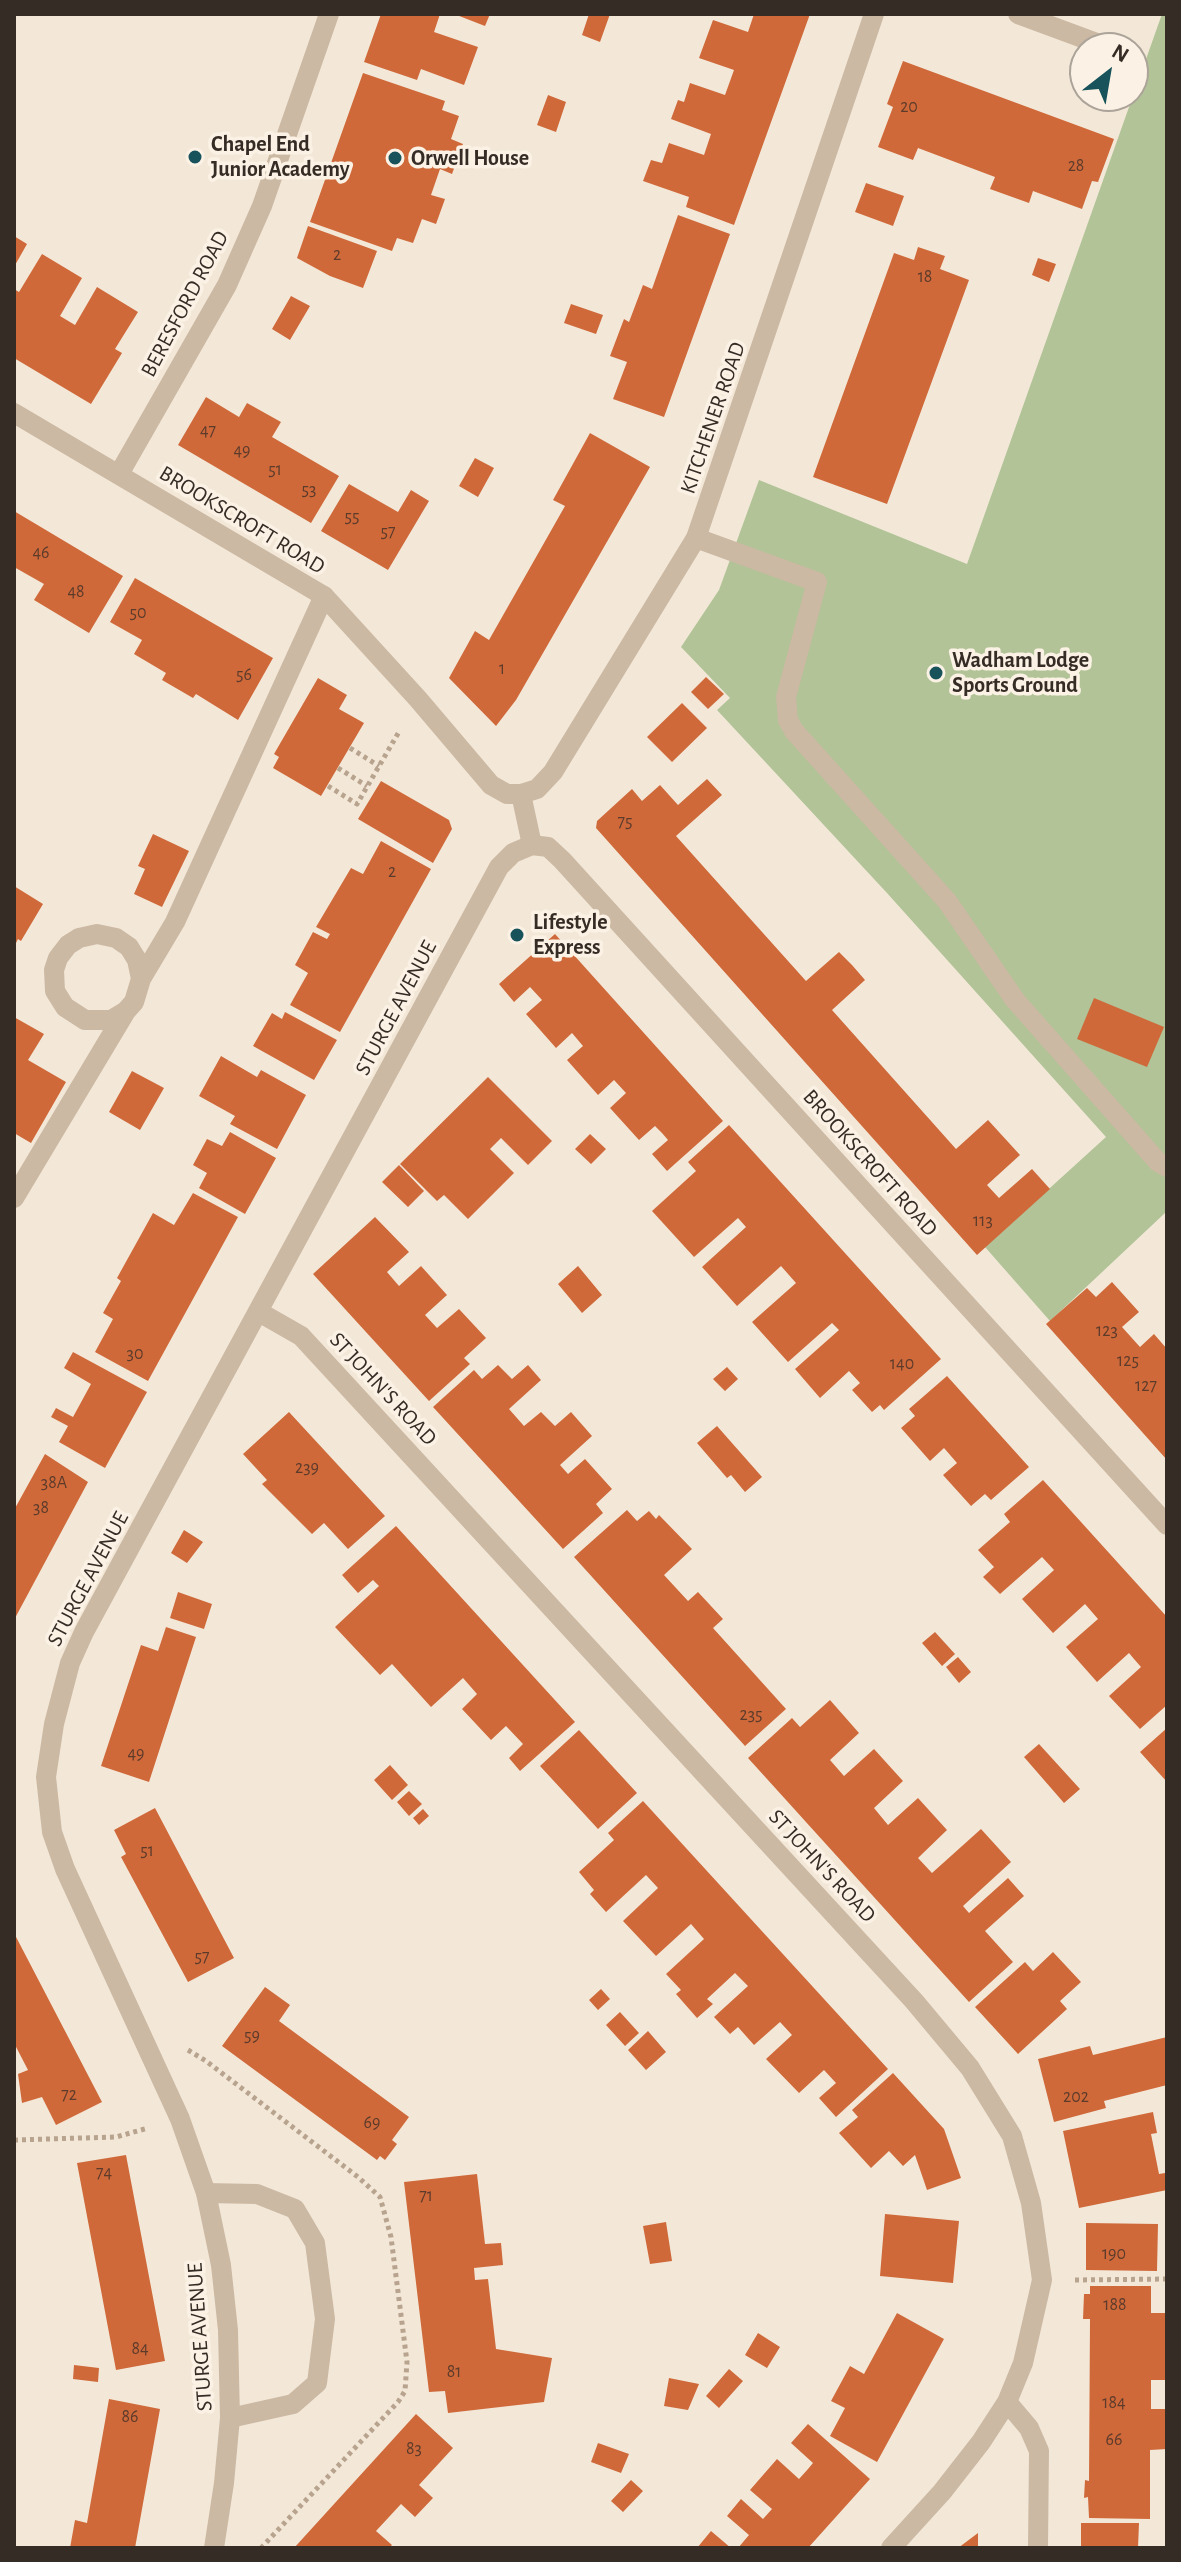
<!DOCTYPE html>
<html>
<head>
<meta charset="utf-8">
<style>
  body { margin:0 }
  #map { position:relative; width:1181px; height:2562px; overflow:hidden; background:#f3e8d8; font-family:"Alegreya Sans",sans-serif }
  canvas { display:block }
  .frame { position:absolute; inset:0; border:16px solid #362c26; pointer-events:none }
  .north { position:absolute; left:1069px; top:32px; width:80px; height:80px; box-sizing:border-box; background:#fbf2e5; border:2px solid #aca399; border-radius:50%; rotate:31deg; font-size:22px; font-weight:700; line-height:32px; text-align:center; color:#362c26 }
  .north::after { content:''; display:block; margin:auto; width:28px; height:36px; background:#18525b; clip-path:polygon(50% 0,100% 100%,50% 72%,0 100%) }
</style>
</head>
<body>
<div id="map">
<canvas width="1181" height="2562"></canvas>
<div class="frame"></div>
<div class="north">N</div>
</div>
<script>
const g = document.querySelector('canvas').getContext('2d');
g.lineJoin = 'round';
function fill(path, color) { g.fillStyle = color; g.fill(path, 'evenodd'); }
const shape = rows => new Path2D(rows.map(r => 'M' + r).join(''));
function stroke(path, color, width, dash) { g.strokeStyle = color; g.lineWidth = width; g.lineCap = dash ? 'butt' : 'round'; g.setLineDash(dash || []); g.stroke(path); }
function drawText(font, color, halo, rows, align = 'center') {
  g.font = font + ' "Alegreya Sans",sans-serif'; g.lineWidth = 7; g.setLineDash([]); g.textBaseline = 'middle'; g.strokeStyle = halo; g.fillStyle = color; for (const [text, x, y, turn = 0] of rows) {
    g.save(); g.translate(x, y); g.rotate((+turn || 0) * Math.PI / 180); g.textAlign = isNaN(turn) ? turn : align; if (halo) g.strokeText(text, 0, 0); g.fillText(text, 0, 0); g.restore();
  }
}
const green = shape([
  [1162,14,1167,14,1167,1214,1165,1213,1050,1321,985,1247,1106,1137,887,893,717,710,730,698,681,647,719,590,759,480,967,564]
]);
const building = shape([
  [381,14,440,14,434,32,478,47,464,85,421,69,417,80,364,62],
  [454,14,490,14,485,26],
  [589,14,610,14,600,42,582,35],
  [754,14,810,14,734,225,686,207,689,197,643,181,651,160,662,163,669,143,704,155,711,134,671,119,678,100,684,102,690,83,725,95,734,70,699,58,713,20,748,32],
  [903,61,1114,139,1098,182,1092,181,1082,209,1033,191,1029,203,990,189,995,177,918,148,913,160,878,147,893,107,887,104],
  [363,73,445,101,442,110,459,116,451,139,463,144,452,174,440,169,431,195,445,199,436,224,422,219,413,243,397,238,392,251,310,222],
  [548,95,566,102,556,132,537,125],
  [866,183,904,196,893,226,855,212],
  [678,215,730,234,664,417,613,399,627,362,610,356,624,319,629,322,643,285,652,289],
  [308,226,377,251,363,288,330,276,297,258],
  [14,236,27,244,14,267],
  [918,247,945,256,940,269,969,280,887,504,813,477,894,253,914,260],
  [42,254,82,278,60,316,75,325,97,287,138,312,115,349,122,353,91,404,14,358,14,289,19,292],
  [1038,258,1056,264,1049,282,1032,275],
  [291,296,310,306,290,340,272,329],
  [571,304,603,315,596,334,564,323],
  [206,397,239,417,247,403,281,422,272,437,339,476,311,523,178,445],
  [590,433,650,467,516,700,496,726,449,678,475,631,489,640,565,506,553,500],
  [475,458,494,468,478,497,459,486],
  [349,484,398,512,411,490,429,501,388,570,321,531],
  [14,511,123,576,89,633,34,600,44,584,14,567],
  [135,578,273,658,238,720,196,694,193,698,162,680,166,673,134,654,142,640,110,622],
  [706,677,724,694,708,709,691,692],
  [318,678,347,695,339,709,364,723,321,796,273,768,279,757,274,754],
  [682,703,707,728,672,762,647,737],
  [707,779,722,795,676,836,806,981,839,952,852,965,865,980,832,1010,956,1149,988,1120,1020,1155,987,1185,999,1198,1032,1169,1050,1189,977,1255,596,828,597,821,632,789,642,801,660,785,678,805],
  [381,781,449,820,452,829,433,863,358,819],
  [153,834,189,851,162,907,134,894,145,869,138,866],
  [381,841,431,869,340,1032,290,1005,308,973,295,965,313,932,327,939,330,934,316,927,351,868,363,874],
  [14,886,43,904,21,941,18,939,14,947],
  [555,934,723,1121,667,1171,652,1154,668,1140,662,1133,655,1126,639,1140,610,1108,626,1093,614,1080,598,1095,567,1060,583,1046,572,1033,556,1048,526,1014,542,1000,530,987,514,1002,499,984],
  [1094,998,1164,1027,1147,1067,1077,1039],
  [285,1012,337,1040,314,1080,253,1046,272,1013,282,1019],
  [14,1017,44,1034,28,1060,66,1082,31,1143,14,1133],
  [221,1056,257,1077,261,1070,306,1095,277,1149,230,1124,235,1116,199,1096],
  [132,1071,164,1088,140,1130,109,1112],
  [488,1077,552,1141,528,1165,501,1138,490,1149,514,1173,468,1219,444,1195,437,1201,400,1164],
  [729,1125,941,1359,884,1410,880,1405,872,1412,852,1390,860,1383,849,1371,820,1398,795,1369,839,1330,832,1323,788,1362,752,1322,796,1283,781,1266,737,1306,702,1267,746,1227,738,1218,694,1257,652,1211,696,1171,688,1162],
  [230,1132,276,1158,245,1214,199,1188,207,1173,193,1165,207,1139,222,1146],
  [590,1134,606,1149,591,1164,575,1149],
  [399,1165,424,1191,408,1207,382,1182],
  [193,1193,238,1217,148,1381,95,1352,113,1319,103,1313,121,1281,117,1278,153,1213,174,1225],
  [375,1217,409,1252,387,1272,399,1286,421,1266,447,1295,425,1315,437,1328,459,1309,486,1338,464,1358,470,1364,429,1401,313,1274],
  [578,1266,602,1295,582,1313,558,1284],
  [1112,1282,1139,1312,1122,1327,1140,1347,1154,1334,1167,1349,1167,1374,1165,1376,1167,1378,1167,1460,1046,1324,1087,1288,1096,1297],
  [73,1352,147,1392,105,1468,59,1442,68,1426,51,1417,56,1408,73,1417,91,1384,64,1368],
  [498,1365,512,1379,528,1365,541,1380,509,1409,524,1426,541,1412,555,1426,571,1412,592,1436,560,1465,568,1474,585,1459,612,1489,596,1504,603,1513,563,1549,433,1407,474,1370,482,1379],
  [727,1367,738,1379,725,1391,713,1379],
  [947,1376,1029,1467,991,1500,985,1494,971,1506,943,1475,957,1463,944,1448,930,1461,901,1428,915,1416,909,1409],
  [289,1412,385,1516,348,1549,324,1523,312,1534,262,1484,267,1480,243,1454],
  [717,1426,762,1477,745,1492,731,1475,727,1478,697,1443],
  [45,1454,88,1482,14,1620,14,1510],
  [1043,1480,1167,1617,1167,1705,1140,1729,1109,1696,1141,1667,1134,1659,1129,1653,1097,1682,1066,1647,1098,1619,1085,1604,1053,1633,1022,1599,1054,1570,1042,1557,1000,1594,983,1577,994,1567,978,1550,1010,1522,1004,1514],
  [627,1510,637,1521,649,1511,656,1519,659,1515,692,1549,664,1575,688,1601,698,1592,723,1619,713,1628,786,1709,745,1746,574,1557],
  [396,1526,575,1722,520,1771,509,1758,523,1744,506,1726,491,1740,462,1709,477,1694,463,1678,431,1707,392,1664,380,1675,335,1627,379,1586,373,1580,358,1593,342,1575],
  [184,1530,203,1542,187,1563,171,1553],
  [178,1592,212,1604,204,1629,170,1618],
  [166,1627,196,1637,149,1782,101,1766,141,1645,158,1651],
  [935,1632,955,1654,942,1666,922,1643],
  [958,1657,971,1672,959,1683,946,1667],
  [830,1700,859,1733,830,1760,844,1776,874,1749,903,1781,874,1808,888,1825,918,1798,947,1830,918,1858,932,1873,981,1829,1011,1862,963,1906,969,1913,1008,1878,1024,1896,985,1931,1013,1962,969,2002,748,1758,792,1718,800,1727],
  [1167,1728,1167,1782,1140,1752],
  [579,1730,637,1793,598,1829,540,1766],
  [1039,1744,1080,1789,1064,1803,1024,1757],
  [390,1765,408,1785,392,1800,374,1780],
  [409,1791,422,1804,409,1816,397,1802],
  [643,1801,888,2069,836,2117,819,2098,836,2083,824,2070,799,2093,766,2059,792,2035,780,2022,754,2045,738,2027,730,2034,714,2017,748,1986,735,1973,707,1999,713,2004,697,2018,676,1994,681,1990,666,1974,704,1939,691,1924,656,1956,623,1921,658,1888,646,1875,606,1912,590,1894,594,1890,579,1872,614,1840,608,1833],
  [155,1808,234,1958,188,1982,121,1857,126,1854,114,1830],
  [423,1809,429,1816,419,1825,413,1818],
  [14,1933,102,2102,56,2125,42,2097,22,2103,18,2074,28,2070,14,2043],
  [1053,1952,1081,1982,1060,2001,1067,2009,1018,2054,975,2007,1025,1962,1033,1971],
  [265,1987,290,2005,279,2021,409,2117,392,2140,397,2144,385,2160,380,2156,377,2160,222,2046],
  [601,1989,610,1999,598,2010,589,2000],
  [620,2012,639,2033,625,2046,606,2025],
  [648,2031,666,2052,646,2070,628,2050],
  [1167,2037,1167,2085,1104,2101,1106,2108,1054,2122,1038,2059,1090,2046,1093,2055],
  [893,2073,944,2129,961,2178,927,2190,915,2155,903,2166,889,2151,871,2168,839,2133,858,2117,852,2110],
  [1153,2112,1157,2133,1151,2134,1159,2174,1165,2173,1167,2190,1079,2208,1063,2131],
  [126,2155,165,2361,116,2370,77,2163],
  [477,2174,485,2244,501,2243,503,2265,474,2268,475,2280,488,2279,496,2349,552,2358,544,2402,448,2413,445,2391,429,2392,404,2182],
  [885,2214,959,2221,953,2283,880,2276],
  [666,2222,672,2261,650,2264,643,2226],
  [1086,2223,1158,2224,1157,2271,1086,2270],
  [1090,2286,1151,2286,1151,2313,1167,2313,1167,2380,1151,2380,1151,2409,1167,2409,1167,2449,1150,2450,1150,2519,1089,2518,1088,2497,1084,2498,1085,2480,1089,2481,1090,2319,1083,2319,1084,2294,1090,2294],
  [897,2313,944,2339,877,2462,830,2436,845,2408,831,2401,850,2366,864,2374],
  [758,2333,780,2347,767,2368,745,2355],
  [74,2365,99,2368,98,2382,73,2379],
  [729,2369,743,2381,719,2408,706,2396],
  [669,2378,699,2384,688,2410,664,2406],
  [109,2399,160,2409,135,2548,70,2548,75,2520,87,2523],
  [416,2414,453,2448,419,2485,433,2498,415,2517,401,2504,376,2531,392,2545,389,2548,294,2548],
  [808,2424,870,2479,808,2548,738,2548,749,2535,727,2516,741,2499,763,2519,772,2509,750,2490,777,2459,799,2479,808,2469,813,2463,791,2443],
  [598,2443,629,2454,621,2473,591,2462],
  [631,2480,643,2491,623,2512,611,2501],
  [1081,2523,1139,2523,1138,2548,1081,2548],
  [711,2531,731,2548,697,2548],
  [978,2533,978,2548,958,2548]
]);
const path = shape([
  [350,748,379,766],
  [338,768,367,786],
  [328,786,357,804,400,730],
  [188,2050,206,2061,358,2177,380,2197,391,2237,407,2362,405,2391,398,2402,261,2548],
  [14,2140,116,2137,148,2128],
  [1075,2280,1167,2279]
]);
const lane = shape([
  [1018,14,1110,48],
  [696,538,817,582,786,697,788,720,794,731,947,901,1015,1000,1158,1162,1167,1167],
  [521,794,532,845],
  [141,979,137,960,129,947,116,938,97,934,79,938,68,945,58,958,54,970,55,991,65,1007,85,1020,111,1020,126,1011,134,1002,141,979,175,922,324,596],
  [14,1198,126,1011],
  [206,2193,257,2194,295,2209,315,2243,325,2319,317,2383,293,2404,230,2418]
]);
const street = shape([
  [14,413,324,596,418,699,491,785,507,794,521,794,537,789,553,772,696,538,874,14],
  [119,474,227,285,262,206,329,14],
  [259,1312,301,1336,914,2001,970,2068,1012,2136,1031,2203,1042,2280,1023,2363,1007,2402,981,2442,942,2492,891,2548],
  [1007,2402,1029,2428,1039,2451,1038,2548],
  [214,2548,224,2483,230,2418,228,2330,221,2265,206,2193,180,2119,65,1869,52,1832,46,1777,54,1724,70,1663,84,1632,499,867,513,853,532,845,548,847,562,860,1167,1525]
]);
const markers = [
  [195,157,8,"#18525b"],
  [395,158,8,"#18525b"],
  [936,673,8,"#18525b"],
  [517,935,8,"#18525b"]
];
const numberNames = [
  ["20",909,107],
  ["28",1076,166],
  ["2",337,255],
  ["18",925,277],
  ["47",208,431],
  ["49",242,451],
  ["51",275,470],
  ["53",309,490],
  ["55",352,517],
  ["57",388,532],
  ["46",41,553],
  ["48",76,592],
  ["50",138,613],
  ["1",502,669],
  ["56",244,675],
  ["75",625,822],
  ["2",392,872],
  ["113",983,1221],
  ["123",1107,1331],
  ["30",135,1354],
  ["125",1128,1361],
  ["140",902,1364],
  ["127",1146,1386],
  ["239",307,1468],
  ["38A",54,1483],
  ["38",41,1508],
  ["235",751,1715],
  ["49",136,1754],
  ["51",147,1851],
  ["57",202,1957],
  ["59",252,2036],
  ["72",69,2095],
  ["202",1076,2097],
  ["69",372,2123],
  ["74",104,2173],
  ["71",426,2196],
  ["190",1114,2254],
  ["188",1115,2305],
  ["84",140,2349],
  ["81",454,2372],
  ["184",1114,2403],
  ["86",130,2417],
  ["66",1114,2440],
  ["83",414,2449]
];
const poiNames = [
  ["Chapel End",211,144],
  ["Junior Academy",211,169],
  ["Orwell House",411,158],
  ["Wadham Lodge",952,660],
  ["Sports Ground",952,685],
  ["Lifestyle",533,922],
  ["Express",533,947]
];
const streetNames = [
  ["BERESFORD ROAD",185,304,-62],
  ["KITCHENER ROAD",713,418,-71],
  ["BROOKSCROFT ROAD",242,520,31],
  ["STURGE AVENUE",396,1008,-62],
  ["BROOKSCROFT ROAD",870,1163,48],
  ["ST JOHN'S ROAD",383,1389,47],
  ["STURGE AVENUE",88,1579,-62],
  ["ST JOHN'S ROAD",822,1866,47],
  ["STURGE AVENUE",200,2337,-94]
];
fill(green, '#b1c397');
fill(building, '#cf693a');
stroke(path, '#b8a38e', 5, [4, 4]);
stroke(lane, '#ccb9a3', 20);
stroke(street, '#ccb9a3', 20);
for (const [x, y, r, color] of markers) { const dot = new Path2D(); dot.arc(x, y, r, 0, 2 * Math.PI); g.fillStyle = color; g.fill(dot); stroke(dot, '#fbf2e5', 3); }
drawText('18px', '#5c3b2b', null, numberNames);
drawText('bold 22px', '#362c26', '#fbf2e5', poiNames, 'left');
drawText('22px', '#362c26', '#fbf2e5', streetNames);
</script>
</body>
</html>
